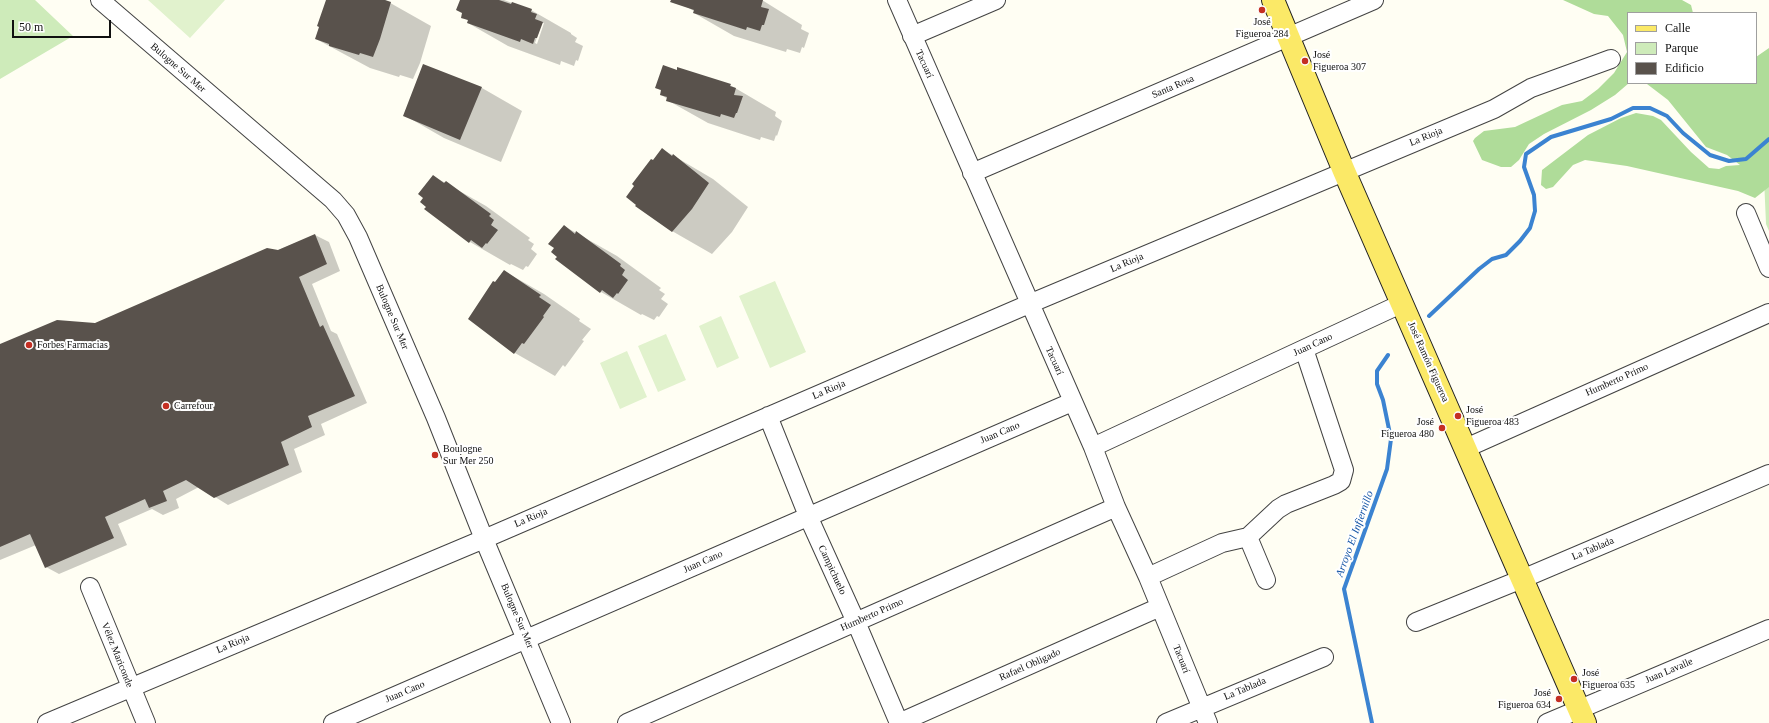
<!DOCTYPE html>
<html>
<head>
<meta charset="utf-8">
<style>
  body { margin:0 }
  #map { position:relative; width:1769px; height:723px; overflow:hidden; background:#fffef3; font-family:"Times New Roman",serif }
  canvas { display:block }
  .legend { position:absolute; left:1627px; top:12px; width:130px; height:72px; box-sizing:border-box; background:#fff; border:1px solid #9f9f9f; margin:0; padding:5px 7px; list-style:none; font-size:12px; color:#101010 }
  .legend li { display:flex; align-items:center; gap:8px; height:20px }
  .legend b { width:20px; border:1px solid #9f9f9f }
  .scale { position:absolute; left:12px; top:20px; width:99px; height:18px; box-sizing:border-box; border:2px solid #101010; border-top:0; padding-left:5px; font-size:12px; line-height:14px; white-space:nowrap; color:#101010; -webkit-text-stroke:3px #fff; paint-order:stroke }
</style>
</head>
<body>
<div id="map">
<canvas width="1769" height="723"></canvas>
<ul class="legend">
<li><b style="height:5px;background:#fbe967"></b>Calle</li>
<li><b style="height:11px;background:#ceebba"></b>Parque</li>
<li><b style="height:11px;background:#59524c"></b>Edificio</li>
</ul>
<div class="scale">50 m</div>
</div>
<script>
const g = document.querySelector('canvas').getContext('2d');
g.lineJoin = 'round';
function fill(path, color) { g.fillStyle = color; g.fill(path, 'evenodd'); }
const shape = rows => new Path2D(rows.map(r => 'M' + r).join(''));
function stroke(path, color, width, dash) { g.strokeStyle = color; g.lineWidth = width; g.lineCap = dash ? 'butt' : 'round'; g.setLineDash(dash || []); g.stroke(path); }
function drawText(font, color, halo, rows, align = 'center') {
  g.font = font + ' "Times New Roman",serif'; g.lineWidth = 4; g.setLineDash([]); g.textBaseline = 'middle'; g.strokeStyle = halo; g.fillStyle = color; for (const [text, x, y, turn = 0] of rows) {
    g.save(); g.translate(x, y); g.rotate((+turn || 0) * Math.PI / 180); g.textAlign = isNaN(turn) ? turn : align; if (halo) g.strokeText(text, 0, 0); g.fillText(text, 0, 0); g.restore();
  }
}
const green = shape([
  [0,0,35,0,73,36,0,79],
  [1769,174,1769,231,1766,224,1764,178]
]);
const forest = shape([
  [1563,0,1682,0,1691,5,1693,13,1628,13,1629,83,1615,95,1591,110,1544,134,1529,144,1519,160,1511,167,1501,167,1482,160,1473,141,1475,138,1484,131,1515,127,1562,105,1582,101,1598,89,1614,73,1627,52,1623,35,1608,16,1594,14],
  [1769,48,1769,187,1755,198,1738,191,1627,166,1585,160,1573,165,1553,187,1546,189,1541,185,1542,170,1588,135,1621,118,1636,113,1653,116,1661,120,1691,152,1709,168,1719,169,1726,166,1740,165,1727,155,1706,147,1668,100,1647,84,1634,83,1756,83,1756,57]
]);
const pitch = shape([
  [148,0,225,0,190,38],
  [775,281,806,352,770,368,739,296],
  [721,316,739,358,717,368,699,326],
  [666,334,686,380,658,392,638,346],
  [627,351,647,397,620,409,600,363]
]);
const shadow = shape([
  [328,0,385,0,431,26,420,63,413,79,400,75,399,77,370,68,316,39],
  [461,0,504,0,531,10,571,33,571,34,577,38,575,42,583,46,578,61,576,60,574,66,561,61,560,65,508,46,468,23,469,21,462,17,463,13],
  [542,23,544,23,537,44,535,43],
  [683,0,762,0,802,25,801,29,809,33,804,48,802,47,800,53,787,49,786,52,734,36,694,13,694,11,687,7],
  [730,85,776,112,775,116,782,121,777,136,776,135,774,141,761,137,760,140,708,123,667,100,668,99,661,95,662,91,656,88],
  [482,88,522,111,501,162,444,138,404,115],
  [662,149,713,179,748,207,732,232,712,254,672,231,653,161],
  [433,176,486,206,530,238,528,240,534,244,531,249,537,254,528,267,526,266,523,270,511,264,510,265,470,242,426,209],
  [564,226,617,256,661,288,659,290,665,294,661,299,668,304,659,317,657,316,654,320,642,314,641,315,601,292,556,259,558,256,555,248],
  [315,235,329,242,340,271,312,284,331,331,337,334,367,403,321,424,325,435,294,449,302,472,228,505,199,487,176,499,179,508,163,515,152,509,118,524,127,545,59,574,46,567,36,545,0,560,0,345,95,324],
  [504,271,544,294,580,319,579,321,591,329,582,340,584,341,565,367,563,365,555,376,515,353,495,283]
]);
const stream = shape([
  [1429,316,1479,269,1492,259,1506,255,1520,241,1530,228,1535,211,1534,195,1524,167,1526,154,1551,137,1611,119,1633,108,1650,108,1667,116,1683,133,1710,155,1729,161,1746,159,1769,139],
  [1372,723,1344,589,1387,469,1391,439,1383,400,1377,384,1377,371,1388,355]
]);
const building = shape([
  [326,0,385,0,391,2,380,39,373,57,360,53,359,55,329,46,329,44,315,39,319,27,317,26],
  [460,0,499,0,511,4,512,2,532,9,531,12,537,14,535,19,543,22,537,38,535,38,533,44,521,39,520,42,467,23,468,20,461,18,462,13,456,10],
  [671,0,763,0,761,7,769,9,764,25,762,25,760,31,747,27,746,30,693,13,694,10,670,2],
  [423,64,482,87,460,140,403,116],
  [663,65,677,70,677,67,731,84,730,86,736,88,734,95,743,96,737,113,736,113,734,118,721,114,720,117,666,101,667,97,660,95,661,90,655,88],
  [662,148,672,156,673,154,709,183,692,209,672,232,635,206,636,205,626,197,634,186,632,184,651,159,653,160],
  [433,175,444,183,446,181,491,214,489,216,494,220,491,225,498,230,487,244,486,243,482,248,471,240,469,243,424,209,426,207,420,202,423,198,418,194],
  [564,225,575,234,576,231,621,264,620,266,625,270,622,275,628,280,618,294,617,293,613,298,602,290,600,293,555,259,557,257,551,252,554,248,548,244],
  [315,234,327,264,299,277,320,327,323,325,355,396,308,416,312,427,281,442,289,465,214,498,186,480,163,491,167,501,149,508,145,499,105,517,114,538,45,568,30,534,0,547,0,344,57,320,95,323,267,248,278,250],
  [504,270,541,295,539,297,551,305,543,316,544,317,524,344,522,343,514,354,468,319,493,281,495,282]
]);
const minor = shape([
  [100,0,333,200,346,215,358,237,436,418,484,539,561,723],
  [897,0,1093,447,1116,507,1148,577,1208,723],
  [912,36,996,0],
  [972,173,1374,0],
  [1746,213,1769,268],
  [768,416,808,516,856,622,899,723],
  [1093,447,1403,303],
  [1466,448,1769,313],
  [1248,537,1266,580],
  [1148,577,1222,543,1248,537,1278,509,1286,504,1334,485,1341,481,1344,470,1304,349],
  [90,587,146,723],
  [1416,622,1522,579,1769,474],
  [47,723,484,539,1029,304,1494,109,1531,88,1611,59],
  [333,723,1072,402],
  [627,723,1116,507],
  [899,723,1160,607],
  [1166,723,1324,657],
  [1547,723,1769,629]
]);
const major = shape([
  [1273,0,1344,171,1585,723]
]);
const markers = [
  [1262,10,4,"#c42f23"],
  [1305,61,4,"#c42f23"],
  [29,345,4,"#c42f23"],
  [166,406,4,"#c42f23"],
  [1458,416,4,"#c42f23"],
  [1442,428,4,"#c42f23"],
  [435,455,4,"#c42f23"],
  [1574,679,4,"#c42f23"],
  [1559,699,4,"#c42f23"]
];
const poiNames = [
  ["José",1262,22,"center"],
  ["Figueroa 284",1262,34,"center"],
  ["José",1313,55],
  ["Figueroa 307",1313,67],
  ["Forbes Farmacias",37,345],
  ["Carrefour",174,406],
  ["José",1466,410],
  ["Figueroa 483",1466,422],
  ["José",1434,422,"right"],
  ["Figueroa 480",1434,434,"right"],
  ["Boulogne",443,449],
  ["Sur Mer 250",443,461],
  ["José",1582,673],
  ["Figueroa 635",1582,685],
  ["José",1551,693,"right"],
  ["Figueroa 634",1551,705,"right"]
];
const streetNames = [
  ["Tacuarí",924,64,66],
  ["Bulogne Sur Mer",178,68,41],
  ["Santa Rosa",1173,87,-23],
  ["La Rioja",1426,137,-22],
  ["La Rioja",1127,263,-23],
  ["Bulogne Sur Mer",392,317,67],
  ["Juan Cano",1313,345,-25],
  ["Tacuarí",1054,361,66],
  ["José Ramón Figueroa",1428,362,66],
  ["Humberto Primo",1617,380,-24],
  ["La Rioja",829,390,-23],
  ["Juan Cano",1000,433,-23],
  ["La Rioja",531,518,-23],
  ["La Tablada",1593,549,-23],
  ["Juan Cano",703,562,-24],
  ["Campichuelo",832,570,65],
  ["Humberto Primo",872,615,-24],
  ["Bulogne Sur Mer",517,616,67],
  ["La Rioja",233,644,-23],
  ["Vélez Mariconde",117,655,68],
  ["Tacuarí",1181,659,68],
  ["Rafael Obligado",1030,665,-24],
  ["Juan Lavalle",1669,671,-23],
  ["La Tablada",1245,689,-23],
  ["Juan Cano",405,692,-23]
];
const waterNames = [
  ["Arroyo El Infiernillo",1355,534,-70]
];
fill(green, '#ceebba');
fill(forest, '#afdc99');
fill(pitch, '#e1f2cd');
fill(shadow, '#0003');
stroke(stream, '#3b83d1', 4);
fill(building, '#59524c');
stroke(minor, '#434343', 20);
stroke(major, '#212121', 24);
stroke(minor, '#fff', 18);
stroke(major, '#fbe967', 22);
for (const [x, y, r, color] of markers) { const dot = new Path2D(); dot.arc(x, y, r, 0, 2 * Math.PI); g.fillStyle = color; g.fill(dot); stroke(dot, '#fff', 1.5); }
drawText('10px', '#101010', '#fff', poiNames, 'left');
drawText('10px', '#101010', '#fff', streetNames);
drawText('italic 11px', '#1555a6', '#fff', waterNames);
</script>
</body>
</html>
